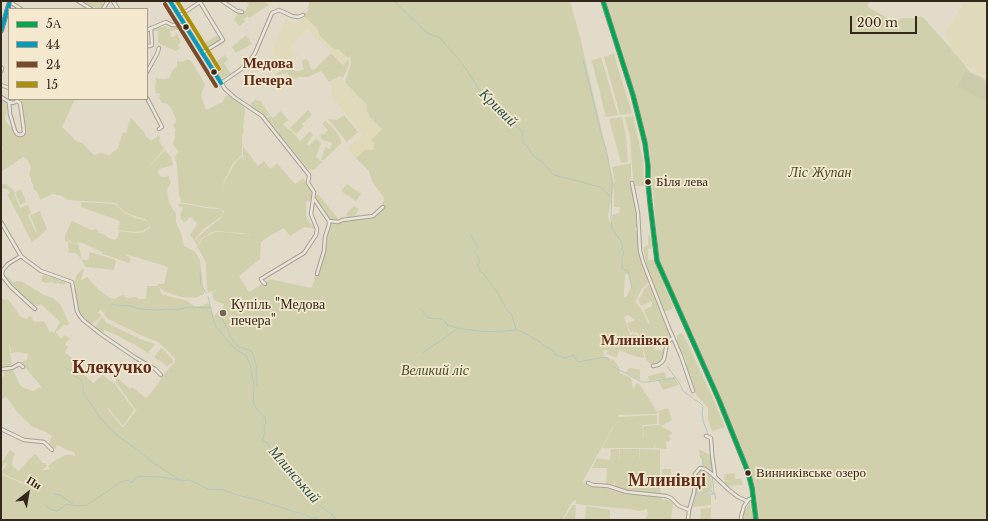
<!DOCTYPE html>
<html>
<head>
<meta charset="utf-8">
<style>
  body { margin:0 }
  #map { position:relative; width:988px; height:521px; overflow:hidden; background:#e2dbca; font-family:"Libre Baskerville",serif }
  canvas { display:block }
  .frame { position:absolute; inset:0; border:2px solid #34281c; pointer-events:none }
  .legend { position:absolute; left:8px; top:8px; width:140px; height:92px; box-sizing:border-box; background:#f4e9ce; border:1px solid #a79c87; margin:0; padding:5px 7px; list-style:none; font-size:12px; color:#34281c }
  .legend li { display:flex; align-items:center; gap:8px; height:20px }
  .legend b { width:20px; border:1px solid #a79c87 }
  .north { position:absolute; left:8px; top:473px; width:40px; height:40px; -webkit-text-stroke:3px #f4e9ce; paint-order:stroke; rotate:31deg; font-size:11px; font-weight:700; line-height:16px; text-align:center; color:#34281c }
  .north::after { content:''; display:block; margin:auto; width:14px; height:18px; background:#34281c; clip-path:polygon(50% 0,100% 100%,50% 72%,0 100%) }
  .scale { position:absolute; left:850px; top:16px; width:67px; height:18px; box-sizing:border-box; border:2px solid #34281c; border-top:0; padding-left:5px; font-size:12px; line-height:14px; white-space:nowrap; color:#34281c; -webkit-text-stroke:3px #f4e9ce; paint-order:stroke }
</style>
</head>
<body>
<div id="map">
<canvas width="988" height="521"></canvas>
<div class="frame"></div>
<ul class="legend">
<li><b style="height:5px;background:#00a651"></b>5А</li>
<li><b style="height:5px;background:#059cbc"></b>44</li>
<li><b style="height:5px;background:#7a4b2a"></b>24</li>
<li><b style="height:5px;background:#ae9008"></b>15</li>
</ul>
<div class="north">Пн</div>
<div class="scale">200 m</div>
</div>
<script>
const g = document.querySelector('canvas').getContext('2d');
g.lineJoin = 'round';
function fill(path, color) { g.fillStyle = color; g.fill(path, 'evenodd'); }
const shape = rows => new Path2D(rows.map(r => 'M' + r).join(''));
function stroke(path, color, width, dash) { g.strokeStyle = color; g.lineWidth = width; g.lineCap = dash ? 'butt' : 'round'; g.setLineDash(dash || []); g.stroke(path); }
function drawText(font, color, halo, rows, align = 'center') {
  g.font = font + ' "Libre Baskerville",serif'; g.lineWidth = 3.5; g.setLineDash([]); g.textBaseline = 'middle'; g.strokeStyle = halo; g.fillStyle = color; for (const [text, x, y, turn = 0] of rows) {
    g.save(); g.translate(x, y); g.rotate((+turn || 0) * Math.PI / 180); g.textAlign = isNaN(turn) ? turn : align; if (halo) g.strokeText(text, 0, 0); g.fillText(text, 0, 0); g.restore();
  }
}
const farmland = shape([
  [965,1,987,1,987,77,962,64,944,34],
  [305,17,317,28,320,36,336,50,338,49,348,58,343,64,307,29,290,47,298,55,290,62,271,54,286,19,295,23],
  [341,77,345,82,371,103,369,116,382,129,374,143,373,150,365,150,356,158,347,148,363,135,331,95,332,94,330,83]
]);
const green = shape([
  [81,1,106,1,101,8,94,9],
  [244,1,263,1,269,5,249,18,248,16,244,19,245,22,239,26,234,20,238,12,242,13,245,11,249,4],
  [308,1,570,1,580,37,614,184,615,182,612,167,631,163,631,180,637,207,638,225,635,228,636,231,638,234,640,258,641,258,645,272,649,280,649,282,642,289,638,296,636,299,636,302,643,312,649,324,650,324,644,310,652,306,652,301,641,306,638,299,642,295,643,291,648,285,651,284,671,338,667,341,659,340,659,345,654,348,656,350,664,350,662,359,659,363,652,365,646,360,642,342,638,333,630,332,627,323,635,320,628,315,624,317,630,335,633,334,637,335,639,346,639,347,642,346,644,357,643,358,631,355,620,350,618,353,617,358,607,354,607,350,603,351,604,357,614,360,619,367,620,373,631,378,633,389,637,383,640,385,658,413,657,414,619,415,618,417,657,415,657,424,644,425,642,426,643,437,644,437,643,427,645,426,659,425,672,432,672,434,669,435,670,441,666,442,667,449,655,448,654,442,654,448,602,448,613,428,613,427,583,481,587,485,602,487,622,493,639,495,657,497,662,498,662,500,669,500,673,504,671,520,644,520,646,518,648,513,647,509,640,511,630,509,616,508,576,504,576,500,574,500,571,504,562,520,1,520,1,474,19,482,23,484,24,483,1,473,7,464,5,463,1,470,1,460,3,461,10,450,15,454,13,458,12,466,19,471,27,462,27,461,35,454,43,463,45,463,47,466,43,470,47,470,50,469,48,466,54,461,65,455,70,455,76,456,74,452,67,450,57,445,55,449,48,444,52,436,44,431,40,430,35,427,34,428,19,414,7,398,7,396,1,400,1,378,5,375,1,370,13,370,19,383,22,387,27,389,33,391,40,387,43,389,21,362,27,360,28,354,18,352,11,353,10,345,9,345,12,365,10,367,1,366,1,298,4,300,8,299,20,316,24,318,27,319,29,316,32,317,33,321,36,322,44,321,49,330,49,333,51,331,54,333,60,322,41,304,37,306,33,304,17,290,6,277,5,275,13,282,18,281,20,282,21,281,44,295,53,298,60,304,69,323,67,326,64,325,56,332,61,339,65,335,70,339,65,344,68,347,65,352,72,358,73,364,93,383,103,375,110,381,115,383,117,387,134,410,123,426,108,408,107,408,122,427,124,426,138,408,136,410,117,384,116,379,116,377,130,389,132,387,146,398,157,385,158,384,163,375,175,362,175,359,169,352,158,342,143,336,108,319,104,314,105,313,102,312,100,308,100,310,98,312,102,316,92,324,87,321,79,311,77,302,75,284,76,276,82,269,84,269,81,280,82,280,87,277,99,290,110,298,115,299,118,297,123,295,128,298,136,297,139,299,145,299,146,298,147,286,157,286,158,284,164,284,168,267,125,254,131,259,129,263,103,254,102,254,103,252,102,252,85,244,79,242,75,244,77,244,78,243,82,260,88,260,90,252,116,260,114,270,86,267,85,266,80,257,75,253,69,253,68,243,69,241,73,244,74,244,69,240,67,242,65,241,65,235,72,221,91,230,96,229,99,233,104,234,107,237,115,240,118,236,119,231,136,233,144,232,150,227,149,223,145,219,131,215,123,211,116,203,68,200,62,196,53,194,40,200,38,193,35,191,33,188,34,185,31,182,31,178,29,174,31,167,27,159,23,157,1,172,1,157,3,147,1,145,1,100,6,102,7,107,5,120,17,135,21,137,24,136,25,134,23,112,21,106,22,99,75,99,62,127,76,141,82,143,94,155,100,153,110,155,114,151,115,151,118,148,123,132,126,133,128,126,131,118,145,133,144,134,151,141,159,135,160,137,159,141,164,149,148,168,165,150,171,157,173,165,159,169,158,172,160,176,163,177,169,176,169,179,171,182,167,190,169,203,176,214,176,222,181,233,184,246,194,251,200,260,204,294,195,298,182,297,171,294,164,291,158,286,159,288,160,289,161,294,187,301,194,306,202,306,207,303,210,305,210,310,214,316,224,306,224,304,215,301,213,297,212,293,218,289,209,293,207,290,206,263,197,246,203,238,215,232,224,232,241,234,248,233,249,234,250,236,250,234,248,233,240,233,215,231,202,238,197,245,194,241,200,235,222,217,224,211,218,208,206,207,180,202,181,200,179,195,177,166,175,157,178,152,173,144,175,136,175,131,176,131,173,124,175,123,176,119,170,107,167,104,162,103,159,98,160,94,156,93,155,87,156,82,155,78,164,79,169,78,174,68,177,67,177,61,182,62,187,59,191,61,205,84,201,95,206,110,222,102,227,95,244,106,245,109,243,129,244,130,242,137,242,155,234,162,231,167,223,184,222,188,222,191,223,185,235,163,242,156,243,160,244,160,243,152,243,146,258,166,264,161,270,169,277,163,295,184,303,178,313,190,312,200,306,202,306,216,308,221,316,229,304,227,290,236,284,228,268,237,261,242,260,259,239,276,249,292,270,279,311,288,315,280,314,279,315,275,322,257,328,226,331,221,329,220,315,198,317,194,319,195,339,220,340,219,349,218,346,214,354,206,359,209,354,217,373,216,382,207,384,198,372,181,369,171,356,158,365,150,373,150,374,143,371,140,382,129,369,116,369,113,367,112,367,105,345,82,351,64,350,56,348,58,338,49,335,50,320,36,317,28,305,17,305,14,310,8,307,9,309,5],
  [614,187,614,207,620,207,619,213,612,215,612,222,610,223,608,215],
  [625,274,629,274,632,287,630,289,627,296,624,297,624,292],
  [605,1,869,1,868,7,896,23,902,18,917,18,921,16,928,22,928,23,949,46,970,72,987,80,987,520,758,520,754,487,750,471,747,466,721,399,659,260,650,154,635,92],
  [166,26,168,29,170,28,182,26,184,29,170,31,171,37,173,37,177,33,180,39,180,43,178,44,180,48,176,51,158,43,158,31,153,31,153,29],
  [218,35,221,40,204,50,201,45],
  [246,35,252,44,236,53,232,47],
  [331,53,343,65,348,59,349,63,347,70,343,78,340,76,329,82,321,71,308,77,299,77,292,80,287,73,278,75,275,74,290,66,295,71,300,71,304,69,302,64,302,61,305,59,309,61,310,68,314,70],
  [614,53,618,68,632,113,620,115,604,57],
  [225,55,228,60,224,63,231,74,222,78,220,77,218,73,222,70,217,61],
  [601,57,615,105,618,115,606,117,593,65,591,61],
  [256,99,257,101,260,100,270,115,266,117,296,155,295,156,275,132,276,131,275,130,263,115,251,106,251,103],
  [308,110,312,115,302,124,304,126,296,134,290,128],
  [281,111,288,120,283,124,289,130,290,130,300,141,310,131,313,135,307,144,309,146,316,138,321,143,316,157,322,162,314,170,308,169,278,132,279,131,278,129,277,130,267,118,271,116,273,118],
  [344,115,358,132,347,142,328,119,337,120],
  [633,116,643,160,644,186,634,186,633,180,630,137,625,117],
  [622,117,626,137,628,162,621,163,609,119],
  [325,121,327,122,334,129,340,138,341,143,324,160,321,160,325,147,330,149,332,143,323,140,319,136,322,133,323,135,328,130,322,124],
  [1,184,6,184,13,190,20,208,28,205,31,213,28,215,36,233,37,232,30,215,40,211,47,229,42,234,32,242,7,194,10,193,7,189,1,188],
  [347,184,361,194,356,201,341,191],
  [21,189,26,202,20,205,15,192],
  [81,202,115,204,123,212,135,218,145,220,149,223,149,227,143,231,134,232,118,230,120,221,81,207],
  [179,203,206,208,220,209,222,211,223,213,221,217,205,228,194,240,190,235,195,227,197,223,191,217,189,218,186,222,184,222,181,219,180,215,183,208,182,207,178,206],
  [648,235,650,236,653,246,650,249,648,249,648,260,655,260,664,281,664,285,674,308,664,312,644,264,646,263,643,248,648,245],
  [43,275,47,276,48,278,51,277,66,283,64,285,58,283,56,284,51,282,46,283,41,281],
  [102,317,104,319,105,322,140,339,155,344,148,353,137,346,112,333,105,330,102,334,95,328,98,322],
  [682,333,686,340,712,396,725,427,712,431,708,420,708,408,705,404,697,396,690,380,685,363,687,363,677,341,677,335],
  [161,348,166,352,173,360,173,362,167,367,163,363,154,357],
  [629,368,633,368,640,370,640,380,626,373,626,372],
  [665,372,666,378,674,377,679,385,663,390,658,380,649,381,648,376],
  [668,408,672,420,662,426,659,424,659,413,658,411],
  [611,449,619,449,620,462,620,449,639,449,640,462,640,449,660,450,660,478,631,478,631,480,660,481,661,494,634,493,615,487,615,478,613,487,606,485,607,468,592,468,597,458,610,460],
  [698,449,711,455,713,472,702,467,702,460],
  [662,469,671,469,671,486,663,486],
  [702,469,711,473,712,489,711,489,709,483,696,472],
  [735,473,735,479,741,479,743,485,728,486,725,484,724,474],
  [697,475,707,483,711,493,696,493],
  [696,495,711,495,711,505,693,507,693,505],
  [750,502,753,520,742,520,743,513],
  [573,505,576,505,575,520,563,520],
  [586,506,610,510,610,520,585,520],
  [711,508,711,520,700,520,701,509]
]);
const cemetery = shape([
  [966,71,987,83,987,102,958,86]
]);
const stream = shape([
  [394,1,427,33,440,38,463,64,479,90,482,91,491,100,501,115,510,120,522,131,523,137,523,143,526,145,534,157,541,161,554,175,600,187,611,197],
  [583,60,598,120,598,122,603,141,606,148,612,182,611,217,612,229,621,241,624,255,622,256,622,268,628,271,632,288],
  [470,234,477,245,477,249,474,251,478,256,480,262,477,265,480,269,480,272,483,273,490,283,498,293,507,310,512,315,516,330,523,332,540,342,546,347,551,349,556,355,565,358,573,355,578,362,605,357,608,358,608,361],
  [200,272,201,284,206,293],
  [208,297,210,305,214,322,216,327,233,347,238,351,246,355,250,364,254,385,253,402,258,411,261,413,265,418,266,423,264,426,265,432,262,441,268,443,270,449,275,451,286,470,292,473,306,492,320,506,333,515,336,520],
  [111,304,120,306,126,305,140,309,156,310,166,309,176,310,189,307,211,308],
  [421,309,428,318,442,319,448,325],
  [224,311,223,315,221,317,226,326,229,334,234,342,239,347,249,350,253,353,256,365,257,386],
  [447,326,448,325,457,328,478,331,499,332,515,330],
  [422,353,443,339,457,329],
  [612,366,642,382,647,382,675,378],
  [667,366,680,384,682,388,682,390,695,400,699,402,703,406,702,414,703,416,703,421,709,436],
  [66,368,71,371,72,375,80,379,83,385,83,392,101,419,106,424,113,432,126,442,138,450,152,462,175,477,182,481,188,480,199,484,207,489,224,490,237,495,255,499,320,520],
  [710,439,710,452],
  [711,454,710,462,712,469,712,471],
  [700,456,703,460,703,467,705,468],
  [707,469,711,471],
  [697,474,708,484,711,491,714,494],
  [712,475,714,492,716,499],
  [696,484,696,494,714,494],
  [54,494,60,495,73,504],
  [46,506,52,510,57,511,67,504,77,506,87,505,121,482,128,480,132,483,134,479,140,476,160,477,179,480]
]);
const minor = shape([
  [78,1,91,9],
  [113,1,118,9],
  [170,1,225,89,234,97,262,116,309,175,309,177,308,183,314,192,311,214,317,229,316,235,304,253,261,279,262,281,265,284],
  [222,1,237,11,242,12],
  [10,2,21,9],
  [200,2,223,40,202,53],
  [103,9,108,1],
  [179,16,200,2],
  [147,30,166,22,172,25,182,25,184,24],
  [147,46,149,46,152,45,151,28],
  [1,67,2,68,1,71],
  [147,72,157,54,159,48],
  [221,83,240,70,251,59,255,53,272,13,279,10,292,16,298,17,303,15],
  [1,85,9,88],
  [1,97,9,102,10,114,15,131,17,134,20,135,23,134,24,132,23,123,20,103,17,101],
  [147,98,162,127,159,129],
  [9,102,13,103,17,101],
  [632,183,638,213,640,251,643,262,668,326,681,356,693,391],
  [314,199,329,221,329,224,328,228,325,237,324,251,317,274],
  [329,221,338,222,342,220,373,216,383,207],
  [1,222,21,256,26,260,41,271,72,282,77,311,79,315,83,320,102,335,136,358,155,369,161,375],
  [21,256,8,264,3,270,2,274,3,277,11,287,35,309],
  [653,366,658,365,662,362,664,359,667,343,670,340,673,338],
  [1,369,12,368,19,364,23,367],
  [1,429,24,440,44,442,52,450],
  [706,436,711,438,712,454,715,476],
  [588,483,593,485,608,486,627,492,666,496,671,498,679,506,689,510],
  [688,520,689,510,694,493,695,483,695,474,700,468,705,469,712,474,729,490,738,497,747,501],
  [741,520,741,517,744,506,749,499,753,498]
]);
const major = shape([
  [603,1,633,95,645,143,648,166,648,182,650,203,657,261,719,400,748,472,752,488,756,520],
  [1,31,10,1]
]);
const bus1 = shape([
  [603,1,633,95,645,143,648,166,648,182,650,203,657,261,719,400,748,472,752,488,756,520]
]);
const bus2 = shape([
  [170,1,221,83],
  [1,31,10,1]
]);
const bus3 = shape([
  [165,4,216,86]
]);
const bus4 = shape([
  [177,1,219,69]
]);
const markers = [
  [186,27,3.5,"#34281c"],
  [214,72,3.5,"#34281c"],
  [648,182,3.5,"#34281c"],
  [223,313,4,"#716759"],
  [748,473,3.5,"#34281c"]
];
const busNames = [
  ["Бiля лева",656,182],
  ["Винниківське озеро",756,473]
];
const parkNames = [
  ["Ліс Жупан",820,173],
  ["Великий ліс",435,371]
];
const poiNames = [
  ["Купіль \"Медова",231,305],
  ["печера\"",231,321]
];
const neighbourhoodNames = [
  ["Медова",268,64],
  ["Печера",268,81],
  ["Млинівка",635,341]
];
const waterNames = [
  ["Кривий",498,108,45],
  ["Млинський",294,475,49]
];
const districtNames = [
  ["Клекучко",112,368],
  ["Млинівці",667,481]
];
fill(farmland, '#e1daba');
fill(green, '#d0d1ac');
fill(cemetery, '#cbcbac');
stroke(stream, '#b5c7bc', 1);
stroke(minor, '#a7a093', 4.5);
stroke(major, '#8c857a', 5.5);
stroke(minor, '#eae5db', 2.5);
stroke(major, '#e1dbcd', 3.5);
stroke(bus1, '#00a651', 4);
stroke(bus2, '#059cbc', 4);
stroke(bus3, '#7a4b2a', 4);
stroke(bus4, '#ae9008', 4);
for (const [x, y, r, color] of markers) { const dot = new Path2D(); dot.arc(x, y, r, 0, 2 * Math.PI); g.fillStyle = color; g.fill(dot); stroke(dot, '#f4e9ce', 1.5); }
drawText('13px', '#34281c', '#f4e9ce', busNames, 'left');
drawText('italic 14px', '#444f24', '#f4e9ce', parkNames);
drawText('14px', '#34281c', '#f4e9ce', poiNames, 'left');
drawText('bold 15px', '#5f2c1d', '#f4e9ce', neighbourhoodNames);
drawText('italic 15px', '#2c5351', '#f4e9ce', waterNames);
drawText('bold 18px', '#5f2c1d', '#f4e9ce', districtNames);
</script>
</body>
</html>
